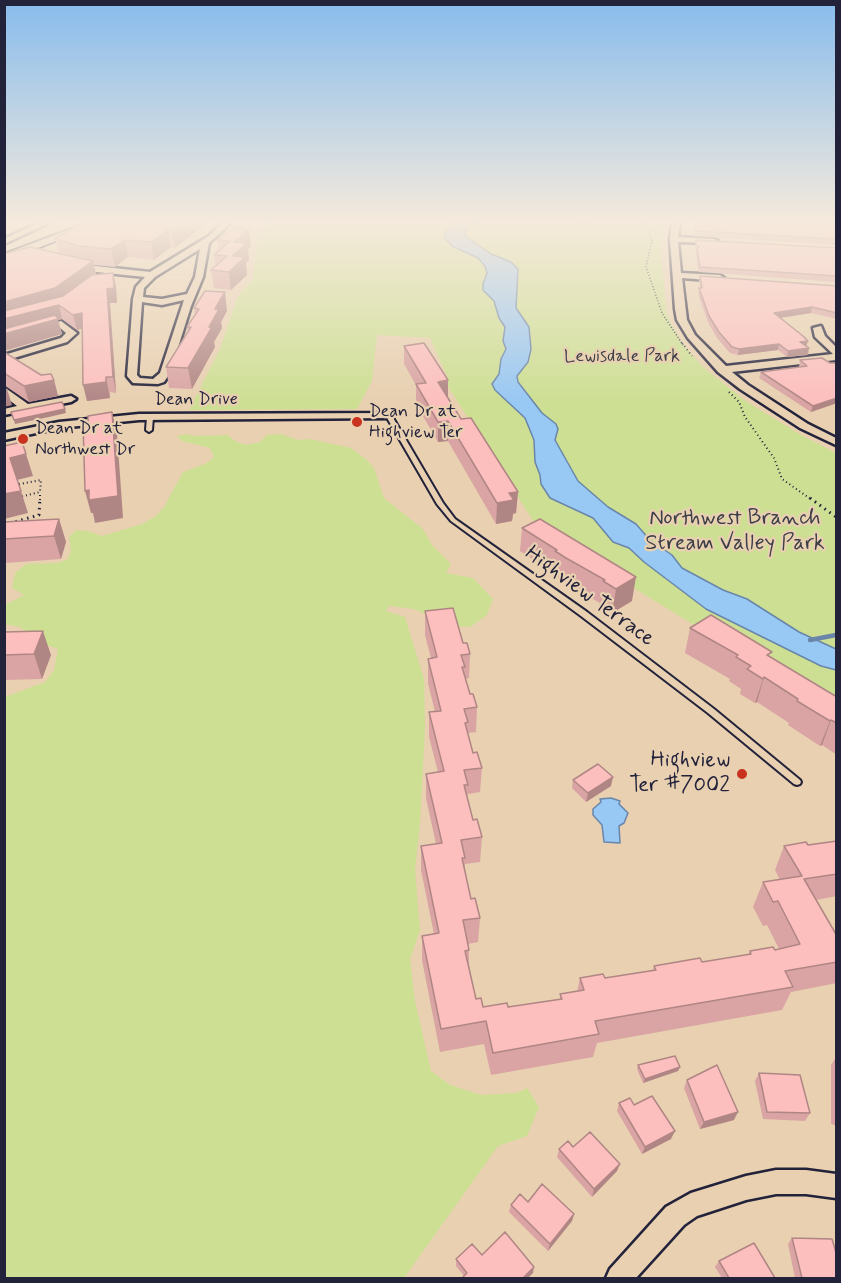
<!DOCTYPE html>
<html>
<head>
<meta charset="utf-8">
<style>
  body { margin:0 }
  #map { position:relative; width:841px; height:1283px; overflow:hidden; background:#e8d0b1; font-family:Mynerve,sans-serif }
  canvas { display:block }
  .frame { position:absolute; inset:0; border:6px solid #22223b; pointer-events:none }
</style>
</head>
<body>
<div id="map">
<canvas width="841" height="1283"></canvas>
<div class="frame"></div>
</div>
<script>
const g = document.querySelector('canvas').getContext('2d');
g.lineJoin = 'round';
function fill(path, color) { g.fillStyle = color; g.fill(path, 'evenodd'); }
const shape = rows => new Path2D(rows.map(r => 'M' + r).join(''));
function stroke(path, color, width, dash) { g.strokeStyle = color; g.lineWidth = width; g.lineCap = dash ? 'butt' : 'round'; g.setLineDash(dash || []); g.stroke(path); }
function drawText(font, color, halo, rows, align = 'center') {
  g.font = font + ' Mynerve,sans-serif'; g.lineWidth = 4.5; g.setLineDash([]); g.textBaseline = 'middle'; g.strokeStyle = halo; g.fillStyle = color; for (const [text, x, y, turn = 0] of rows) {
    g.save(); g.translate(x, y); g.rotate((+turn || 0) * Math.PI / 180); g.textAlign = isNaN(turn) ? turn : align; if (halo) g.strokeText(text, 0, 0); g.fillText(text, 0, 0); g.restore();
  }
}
const green = shape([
  [269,223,662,223,661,251,666,309,670,322,683,344,701,365,744,400,801,435,836,453,836,712,539,530,442,377,447,376,430,338,377,335,372,381,357,409,189,410,220,349,238,296,253,280,257,240],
  [186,434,196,436,228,435,235,441,246,445,260,442,267,435,281,434,298,440,310,439,351,448,367,460,374,468,384,498,423,529,432,545,451,564,446,573,473,578,493,599,487,615,470,627,451,626,414,609,389,606,386,611,405,617,424,679,425,728,420,823,415,870,420,930,410,959,415,1001,431,1071,450,1085,481,1095,517,1093,527,1088,539,1107,527,1136,498,1146,404,1278,5,1278,5,697,45,682,54,670,58,649,38,642,20,627,5,624,5,605,24,595,12,588,15,573,26,564,57,563,68,559,71,550,69,537,76,530,88,531,102,536,142,524,156,516,164,507,183,472,205,464,214,457,210,448,182,441,177,436]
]);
const water = shape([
  [454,223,476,223,467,228,465,236,491,254,511,262,518,269,516,308,529,327,531,349,528,362,517,376,518,382,542,413,556,424,558,429,555,440,578,481,608,507,636,524,649,539,672,555,682,568,723,590,747,599,799,632,836,649,836,670,821,666,706,609,644,562,629,548,613,542,593,518,550,498,541,484,540,475,535,462,534,440,525,418,495,390,492,384,499,374,501,359,506,349,503,341,505,327,499,318,494,301,483,290,483,284,487,273,485,266,478,258,452,246,445,238,445,233,454,223],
  [611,798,620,801,619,804,628,813,624,823,619,826,620,843,604,842,602,825,593,815,593,809,601,802,600,799,611,798]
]);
const streamFar1 = shape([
  [583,223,587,224]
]);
const stream = shape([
  [810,640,836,635]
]);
const pathFar2 = shape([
  [646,223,652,241,646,267,662,313,683,345]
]);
const pathFar1 = shape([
  [682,343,692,356],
  [729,392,739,402,745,417,774,458,782,479,812,500],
  [15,485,41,480,40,492,20,497],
  [40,500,40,492]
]);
const path = shape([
  [810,498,836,517],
  [4,525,39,515,40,498]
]);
const service = shape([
  [389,414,392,416,443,503,455,519,587,612,714,709,800,780,801,782,800,784,797,785,794,784,708,713,581,616,451,521,437,504,386,416,389,414],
  [150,415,153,417,152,430,149,432,146,430,147,417,150,415]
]);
const minor = shape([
  [38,223,49,223,4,244,4,239,38,223],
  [222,223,231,223,209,243,203,277,191,306,170,373,164,382,158,384,133,383,127,376,133,299,136,287,145,277,77,270,73,267,77,264,150,272,209,236,222,223],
  [200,249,195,277,187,294,162,299,143,297,144,288,155,277,200,249],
  [184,300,160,373,153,379,140,378,137,375,142,302,162,305,184,300],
  [672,223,680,223,678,237,714,239,718,241,714,243,678,242,681,273,720,275,724,278,720,281,682,278,687,320,695,335,726,366,833,354,815,337,813,328,821,326,825,336,836,347,836,360,732,372,748,385,808,424,836,438,836,445,800,428,740,389,718,372,688,338,677,320,675,309,670,239,672,223],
  [61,321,77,333,67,342,4,361,4,355,61,338,66,333,59,327,4,343,4,337,61,321],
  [4,387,28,404,71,396,76,399,71,402,4,415,4,409,17,406,4,396,4,387],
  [389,413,393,414,393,418,139,420,59,428,4,440,4,433,59,422,139,414,389,413],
  [776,1170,806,1170,836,1174,836,1198,806,1194,776,1194,746,1200,697,1216,684,1225,636,1278,606,1278,610,1269,666,1207,691,1193,746,1176,776,1170]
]);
const tertiary = shape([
  [87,223,102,223,4,261,4,254,87,223]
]);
const wall = shape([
  [207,223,175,248,171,247,154,260,128,257,115,267,94,265,96,275,95,275,113,273,116,287,117,303,110,303,116,393,110,392,110,398,87,401,82,328,77,330,62,319,58,320,62,334,4,351,59,253,55,239],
  [695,223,837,223,837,246,836,245,694,236],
  [249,229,251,246,248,249,249,260,246,263,247,275,231,290,214,288,211,270,216,266,214,255,219,251,217,240],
  [696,240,837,248,837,283,836,282,699,272,696,255,696,252,695,251],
  [700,276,837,286,837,319,811,313,780,318,806,346,808,355,787,357,778,350,738,355,730,353,717,338,708,322,698,294,700,288,699,281],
  [194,308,227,311,221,322,222,328,214,342,215,347,192,389,169,388,166,367,188,332,187,327,195,315],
  [404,346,448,397,461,419,518,492,516,513,513,514,512,521,496,524,448,441,438,442,416,404,416,385,404,364],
  [4,352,41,375,54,380,58,396,29,402,4,385],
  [800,360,830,363,837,363,837,403,811,412,759,378,761,372,799,367],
  [59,519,66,542,61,559,4,563,4,522],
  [540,519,632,601,612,613,599,605,600,603,563,582,552,574,553,572,520,551,522,528],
  [425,611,463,643,470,654,469,678,465,679,470,694,477,707,476,732,468,733,473,753,482,768,480,792,468,794,467,797,473,820,482,837,480,862,465,864,465,870,471,899,480,918,478,942,468,944,469,950,469,965,476,999,483,1007,508,1007,560,999,560,994,577,992,580,978,605,978,653,970,654,966,702,962,748,955,750,951,775,950,779,949,767,925,763,926,753,907,763,882,780,880,775,870,784,846,808,845,837,841,837,896,816,900,837,936,837,983,791,992,782,1010,597,1043,593,1057,491,1075,484,1044,440,1052,422,960,422,936,434,934,421,870,421,846,436,844,426,798,426,774,438,772,429,737,429,712,435,712,428,683,428,659,431,658,425,635],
  [690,628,770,657,837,697,837,755,822,745,820,746,788,725,789,723,757,702,755,703,740,694,741,689,729,681,730,679,685,653],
  [4,632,51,655,42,679,4,680],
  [573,780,611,786,586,802,572,788],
  [836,1057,837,1057,837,1126,831,1124,831,1065],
  [638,1065,680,1067,678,1071,643,1083,637,1069],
  [759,1073,810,1113,805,1121,763,1119,755,1081],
  [687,1080,734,1120,700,1129,684,1088],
  [619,1103,634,1105,671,1139,642,1154,617,1111],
  [559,1149,617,1171,592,1197,557,1157],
  [528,1202,574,1214,572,1221,548,1251,509,1212,511,1205],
  [792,1238,837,1278,795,1278,788,1244],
  [482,1255,533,1273,464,1276,456,1266,456,1259],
  [719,1261,775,1278,722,1278,715,1267]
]);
const shadedWall = shape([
  [182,223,207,223,175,248,172,230],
  [249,229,251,246,248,249,249,260,246,263,247,275,231,290,229,272,234,242],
  [168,230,171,247,154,260,151,242],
  [125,240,128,257,115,267,111,249],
  [93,261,96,275,59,302,4,318,4,302],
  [113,273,116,287,117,303,110,303,116,393,113,377,107,289],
  [225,292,227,311,221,322,222,328,214,342,215,347,192,389,188,368,209,327,215,309],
  [59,305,62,319,58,320,62,334,4,351,4,319],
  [812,307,811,313,773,319,774,313],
  [82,313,85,328,77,330,73,315],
  [808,341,806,347,800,342],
  [779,344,778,350,738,355,739,349],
  [809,348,808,355,787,357,788,351],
  [106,377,110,398,87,401,83,385],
  [54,380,58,396,29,402,24,386],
  [448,380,448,400,438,382],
  [7,389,12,405,4,407,4,390],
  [837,398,837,403,811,412,813,406],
  [65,409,66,413,49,417,15,424,14,420],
  [112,412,117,433,123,518,95,523,93,513,91,513,85,491,89,490],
  [448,421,448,441,438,442,438,422],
  [26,454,33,476,17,480,10,458],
  [21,491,28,513,4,519,4,494],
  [518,492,516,513,513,514,512,521,496,524,497,503,509,493],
  [59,519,66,542,61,559,54,536],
  [636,577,632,601,612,613,616,589],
  [43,631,51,655,42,679,34,654],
  [764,677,757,702,755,703,763,679],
  [831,720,822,745,820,746,830,721],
  [613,777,611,786,586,802,588,793],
  [680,1067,678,1071,643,1083,645,1079],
  [738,1112,734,1120,700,1129,704,1122],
  [675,1131,671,1139,642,1154,645,1147],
  [620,1164,617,1171,592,1197,594,1189],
  [574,1214,572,1221,548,1251,550,1244],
  [534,1267,533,1273,528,1278,523,1278]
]);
const building = shape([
  [81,223,182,223,172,230,168,230,151,242,125,240,111,249,79,246,55,239,81,223],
  [695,223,837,223,837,239,695,231,695,223],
  [233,228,249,229,234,242,247,243,232,256,245,257,229,272,211,270,227,256,214,255,230,241,217,240,233,228],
  [696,240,837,248,837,276,700,267,697,249,699,247,696,245,696,240],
  [30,247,93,261,55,288,4,302,4,254,30,247],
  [113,273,114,288,107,289,113,377,106,377,106,382,83,385,82,313,73,315,59,305,4,319,4,311,63,296,92,275,113,273],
  [700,276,837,286,837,313,812,307,774,313,803,336,808,341,800,342,809,348,788,351,779,344,739,349,732,347,719,332,709,316,699,288,702,288,700,276],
  [205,291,225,292,215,309,219,309,209,327,212,327,188,368,166,367,191,327,187,327,199,309,194,308,205,291],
  [55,315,58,319,4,334,4,329,55,315],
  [424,343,448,380,438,382,461,419,471,418,518,492,509,493,514,500,497,503,448,421,438,422,416,384,426,383,404,346,424,343],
  [4,352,41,375,51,374,54,380,24,386,4,373,4,352],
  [822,358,830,363,837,363,837,398,813,406,761,372,807,366,800,360,822,358],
  [62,402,65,409,14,420,11,412,62,402],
  [112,412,118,496,89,500,89,490,85,491,83,422,88,423,88,416,112,412],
  [22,442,26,454,10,458,21,491,4,494,4,446,22,442],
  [59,519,54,536,4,539,4,522,59,519],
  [540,519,636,577,616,589,603,581,605,580,566,558,555,551,557,550,522,528,540,519],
  [453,608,463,643,467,643,470,654,461,655,465,667,462,667,470,694,473,694,477,707,464,709,468,722,465,723,473,753,477,752,482,768,464,770,468,785,464,785,473,820,477,819,482,837,461,840,465,858,462,858,471,899,475,898,480,918,463,920,469,950,465,951,476,999,481,998,483,1007,507,1003,508,1007,562,999,560,994,584,990,580,978,603,974,605,978,656,970,654,966,700,958,702,962,751,954,750,951,773,947,775,950,800,944,778,901,773,902,763,882,802,876,784,846,806,842,808,845,837,841,837,874,804,879,837,936,837,962,785,971,793,987,595,1021,599,1034,493,1053,486,1021,441,1029,422,936,439,933,421,846,442,843,426,774,444,771,429,712,441,711,428,659,437,657,425,611,453,608],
  [711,615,772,652,767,655,837,697,837,723,831,720,830,721,797,701,798,699,764,677,763,679,747,669,751,666,736,657,738,655,690,628,711,615],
  [43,631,34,654,4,655,4,632,43,631],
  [598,764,613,777,588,793,573,780,598,764],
  [675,1056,680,1067,645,1079,638,1065,675,1056],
  [836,1057,837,1057,837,1117,836,1117,836,1057],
  [717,1065,738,1112,704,1122,687,1080,717,1065],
  [759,1073,800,1075,810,1113,767,1112,759,1073],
  [652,1096,675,1131,645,1147,619,1103,630,1098,634,1105,652,1096],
  [590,1132,620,1164,594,1189,559,1149,568,1141,573,1147,590,1132],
  [542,1184,574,1214,550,1244,511,1205,520,1194,528,1202,542,1184],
  [505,1232,534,1267,523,1278,462,1278,467,1273,456,1259,472,1244,482,1255,505,1232],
  [792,1238,832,1239,837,1256,837,1278,802,1278,792,1238],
  [754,1243,775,1278,729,1278,719,1261,754,1243]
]);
const markers = [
  [357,422,6,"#c8321e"],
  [23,439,6,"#c8321e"],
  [742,774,6,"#c8321e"]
];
const farParknames = [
  ["Lewisdale Park",622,357]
];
const farStreetnames = [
  ["Dean Drive",196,400]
];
const farPoinames = [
  ["Dean Dr at",369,412],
  ["Highview Ter",369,433],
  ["Dean Dr at",35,429],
  ["Northwest Dr",35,450]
];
const parkNames = [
  ["Northwest Branch",735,519],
  ["Stream Valley Park",735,544]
];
const streetNames = [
  ["Highview Terrace",589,597,36]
];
const poiNames = [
  ["Highview",730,761],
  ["Ter #7002",730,786]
];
fill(green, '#cddf93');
fill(water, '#98c8f4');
stroke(water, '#6986aa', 1.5);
stroke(streamFar1, '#6986aa', 2);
stroke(stream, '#6986aa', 4.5);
stroke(service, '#22223b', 4);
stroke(minor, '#22223b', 5);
stroke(tertiary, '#22223b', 4);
stroke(pathFar2, '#22223b', 1.5, [1, 2]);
stroke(pathFar1, '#22223b', 2, [1, 3]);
stroke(path, '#22223b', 3, [1.5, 4.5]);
fill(service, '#e8d0b1');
fill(minor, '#e8d0b1');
fill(tertiary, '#e8d0b1');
fill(wall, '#d9a4a3');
fill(shadedWall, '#b08685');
fill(building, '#fcbfbe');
stroke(building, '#b08685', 1.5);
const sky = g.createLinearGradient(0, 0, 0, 403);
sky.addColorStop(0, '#88bced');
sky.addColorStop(0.55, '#f5eadc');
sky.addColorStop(1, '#f5eadc00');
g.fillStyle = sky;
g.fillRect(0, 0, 841, 403);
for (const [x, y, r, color] of markers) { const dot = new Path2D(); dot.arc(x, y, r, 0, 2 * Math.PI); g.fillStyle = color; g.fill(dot); stroke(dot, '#e8d0b1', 2); }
drawText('18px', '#3c3e48', '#e8d0b1', farParknames);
drawText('18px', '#22223b', '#e8d0b1', farStreetnames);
drawText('18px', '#22223b', '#e8d0b1', farPoinames, 'left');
drawText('22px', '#3c3e48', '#e8d0b1', parkNames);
drawText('22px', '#22223b', '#e8d0b1', streetNames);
drawText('22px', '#22223b', '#e8d0b1', poiNames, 'right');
</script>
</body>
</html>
